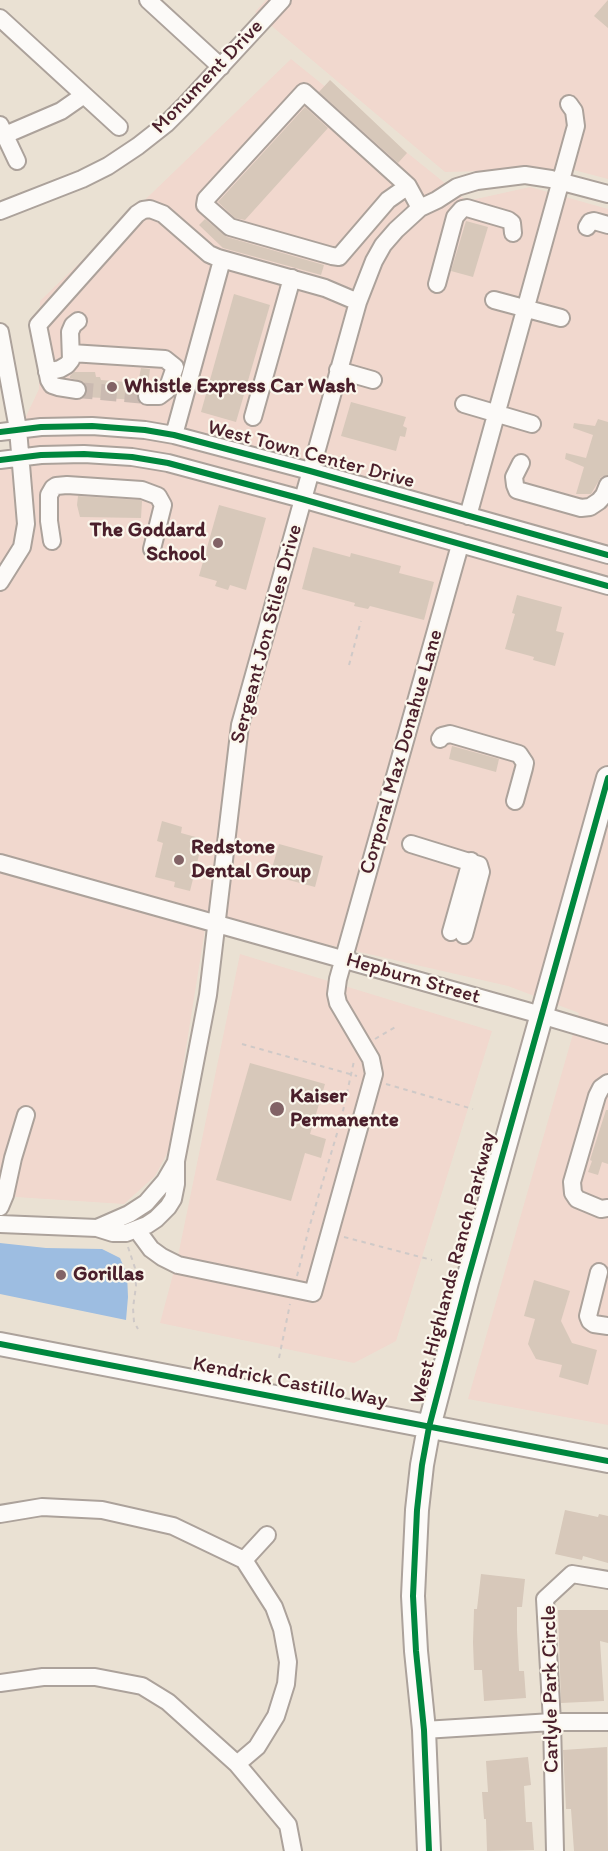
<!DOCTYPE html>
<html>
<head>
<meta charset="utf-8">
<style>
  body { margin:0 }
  canvas { display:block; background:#eae1d3 }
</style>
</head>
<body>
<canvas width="608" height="1851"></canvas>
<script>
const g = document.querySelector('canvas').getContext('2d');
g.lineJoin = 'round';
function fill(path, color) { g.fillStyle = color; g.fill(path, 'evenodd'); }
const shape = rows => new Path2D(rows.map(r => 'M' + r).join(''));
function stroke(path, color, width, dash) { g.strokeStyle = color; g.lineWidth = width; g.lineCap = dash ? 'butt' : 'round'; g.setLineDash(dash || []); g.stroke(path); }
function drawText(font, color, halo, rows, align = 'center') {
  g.font = font + ' Itim,sans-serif'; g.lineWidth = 4.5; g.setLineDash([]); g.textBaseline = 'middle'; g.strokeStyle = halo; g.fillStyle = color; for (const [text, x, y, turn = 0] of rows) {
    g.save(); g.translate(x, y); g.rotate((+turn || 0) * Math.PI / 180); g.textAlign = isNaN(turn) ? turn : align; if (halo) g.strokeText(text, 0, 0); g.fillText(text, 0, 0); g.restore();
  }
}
const built = shape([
  [266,0,608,0,608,179,570,169,445,172,255,12],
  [291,59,467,201,530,187,608,209,608,1425,468,1399,579,1013,508,986,207,917,170,1148,155,1176,124,1204,0,1196,0,471,39,389,40,301],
  [240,954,492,1031,396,1341,354,1363,160,1323,178,1256]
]);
const water = shape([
  [0,1243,46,1248,102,1249,120,1258,127,1274,128,1297,126,1320,0,1294]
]);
const building = shape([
  [608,0,608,28,594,16],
  [330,80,407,153,398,163,319,92],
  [305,107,328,128,245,220,235,218,218,202],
  [205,219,227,237,324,265,321,275,223,248,199,225],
  [466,221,488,227,473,277,451,271],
  [234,294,270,305,236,422,201,412],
  [141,368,150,369,148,386,142,387,138,390,137,395,138,400,85,397,87,391,84,382,70,378,70,376,74,372,95,372,96,377,100,377,101,380,138,383],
  [351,402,406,417,403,426,407,428,405,437,400,436,396,451,341,436],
  [598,419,608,422,608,475,601,477,591,494,576,494,584,467,565,459,566,453,586,458,593,435,573,428,574,423,595,426],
  [78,496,140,500,142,501,141,518,80,517,77,505],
  [219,505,266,518,246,590,230,585,228,590,215,586,217,581,199,576],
  [313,547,350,557,351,553,401,566,399,573,434,582,424,620,370,606,368,609,354,606,355,603,302,589],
  [517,595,562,607,556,631,564,633,555,666,533,660,534,657,505,649,515,614,512,613],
  [452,746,499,759,496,772,449,759],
  [162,821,182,827,181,833,203,839,190,891,174,887,175,882,155,877,163,843,157,841],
  [279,844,323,856,315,887,270,875],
  [250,1063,325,1084,310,1134,326,1139,321,1158,305,1153,291,1201,216,1180],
  [606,1110,608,1110,608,1164,602,1162,598,1175,588,1172,592,1161,590,1160],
  [534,1280,570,1291,561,1321,572,1343,597,1350,588,1385,559,1377,562,1365,536,1359,528,1344,535,1319,524,1316],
  [565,1510,598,1517,599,1514,608,1516,608,1563,583,1556,582,1560,555,1554],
  [481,1574,525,1579,522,1607,517,1607,517,1630,519,1671,524,1671,526,1698,484,1701,482,1670,474,1670,473,1642,474,1609,477,1609],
  [558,1610,608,1610,608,1643,600,1641,604,1701,561,1703],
  [607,1747,608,1851,574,1851,571,1809,566,1809,563,1750],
  [528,1757,531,1785,524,1786,526,1822,532,1822,534,1850,487,1851,486,1819,484,1819,482,1792,488,1792,486,1761]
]);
const minorTunnel = shape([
  [77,390,147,396]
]);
const path = shape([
  [349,665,361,621],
  [375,1039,397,1026],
  [242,1044,357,1076],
  [386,1084,473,1109],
  [344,1237,432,1260],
  [128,1247,135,1268,136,1286,133,1308,134,1322,138,1329],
  [297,1276,309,1228,341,1120,354,1061],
  [279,1358,290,1304]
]);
const minor = shape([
  [148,0,221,67],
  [0,18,119,127],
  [0,125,17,161],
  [5,135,61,111,84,95],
  [408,186,388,200,339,257,332,256,230,227,205,205,206,199,304,92,408,186,420,208],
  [0,211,82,179,108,166,138,146,166,124,185,105,282,0],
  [587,227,590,222,594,221,608,225],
  [437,284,455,217,462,209,467,208,508,220,512,223,513,233],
  [494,300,561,318],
  [0,332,18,429,26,524,22,547,0,582],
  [71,353,165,359,175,367,167,390,159,396,147,396],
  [338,370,373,380],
  [47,372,60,369,67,365,71,360,70,332,73,325,78,321],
  [77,390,58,387,52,385,49,380,38,325,137,214,143,210,150,209,163,214,209,254,218,258,325,288,358,302],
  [464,404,532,424],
  [253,417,292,278],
  [0,432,41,427,92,426,145,430,174,435,310,471,608,555],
  [174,435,222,260],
  [0,460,41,455,84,454,132,457,168,463,302,499,608,586],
  [521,463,514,477,515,485,517,490,581,508,590,507,599,501,604,495,608,485],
  [468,516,576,126,574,111,569,104],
  [52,541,49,521,49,495,53,488,56,486,67,485,142,490,158,496,163,505,152,549],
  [440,739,442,736,450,734,519,754,525,763,524,768,515,801],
  [411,844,479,865,481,872,464,935],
  [0,863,541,1015,608,1035],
  [451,932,471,861],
  [608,1083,601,1088,597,1096,572,1182,573,1193,577,1199,601,1209,608,1208],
  [0,1207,5,1195,13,1158,26,1115],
  [0,1224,97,1228,113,1233,126,1233,147,1225,156,1219,168,1207,173,1199,176,1184,176,1161,208,995,240,725,358,302,374,261,383,245,396,230,420,208,437,200,457,187,477,181,525,175,551,179,608,194],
  [97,1228,129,1214,146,1203,165,1181,176,1162],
  [137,1230,151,1249,162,1257,178,1265,313,1293,374,1074,371,1059,338,1003,336,994,338,979,460,545],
  [599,1272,588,1316,590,1321,594,1324,608,1326],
  [0,1514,42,1507,102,1510,173,1526,244,1560,274,1607,282,1629,288,1662,286,1684,276,1716,257,1747,237,1764],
  [244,1560,267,1535],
  [0,1683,43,1677,95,1677,142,1686,168,1702,237,1764,288,1825,293,1851],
  [424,1730,552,1722,608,1722],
  [555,1851,552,1722,545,1599,572,1574,608,1580]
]);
const major = shape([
  [0,1344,608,1461],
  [429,1851,424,1730,416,1651,413,1596,417,1510,422,1465,429,1427,467,1282,608,778]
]);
const cycleway = shape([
  [0,432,41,427,92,426,145,430,174,435,310,471,608,555],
  [0,460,41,455,84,454,132,457,168,463,302,499,608,586],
  [0,1344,608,1461],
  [429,1851,424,1730,416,1651,413,1596,417,1510,422,1465,429,1427,467,1282,608,778]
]);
const markers = [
  [112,387,6,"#826366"],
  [218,543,6,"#826366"],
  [179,860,6,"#826366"],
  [277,1109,8,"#826366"],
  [61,1275,6,"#826366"]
];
const streetNames = [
  ["Monument Drive",208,77,-46],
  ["West Town Center Drive",311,455,15],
  ["Sergeant Jon Stiles Drive",267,634,-75],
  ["Corporal Max Donahue Lane",402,752,-74],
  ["Hepburn Street",413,979,16],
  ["West Highlands Ranch Parkway",454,1268,-75],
  ["Kendrick Castillo Way",290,1383,11],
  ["Carlyle Park Circle",551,1689,-91]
];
const poiNames = [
  ["Whistle Express Car Wash",124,387],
  ["The Goddard",206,531,"right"],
  ["School",206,555,"right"],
  ["Redstone",191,848],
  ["Dental Group",191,872],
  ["Kaiser",290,1097],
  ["Permanente",290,1121],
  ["Gorillas",73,1275]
];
fill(built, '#f1d8ce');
fill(water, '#9dbde1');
fill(building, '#d7c8ba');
stroke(minorTunnel, '#cabab1', 16, [16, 8]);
stroke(minor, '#aca29b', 20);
stroke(major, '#aca29b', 26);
stroke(path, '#cfc9c7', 2, [4.5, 4.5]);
stroke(minor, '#fcfaf8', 16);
stroke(major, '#fcfaf8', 22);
stroke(cycleway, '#00873e', 6);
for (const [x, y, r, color] of markers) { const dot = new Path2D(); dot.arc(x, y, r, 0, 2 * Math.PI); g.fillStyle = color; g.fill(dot); stroke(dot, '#fbf7ec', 2); }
drawText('21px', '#4a1f2b', '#fbf7ec', streetNames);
drawText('bold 21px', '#4a1f2b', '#fbf7ec', poiNames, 'left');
</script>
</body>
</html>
